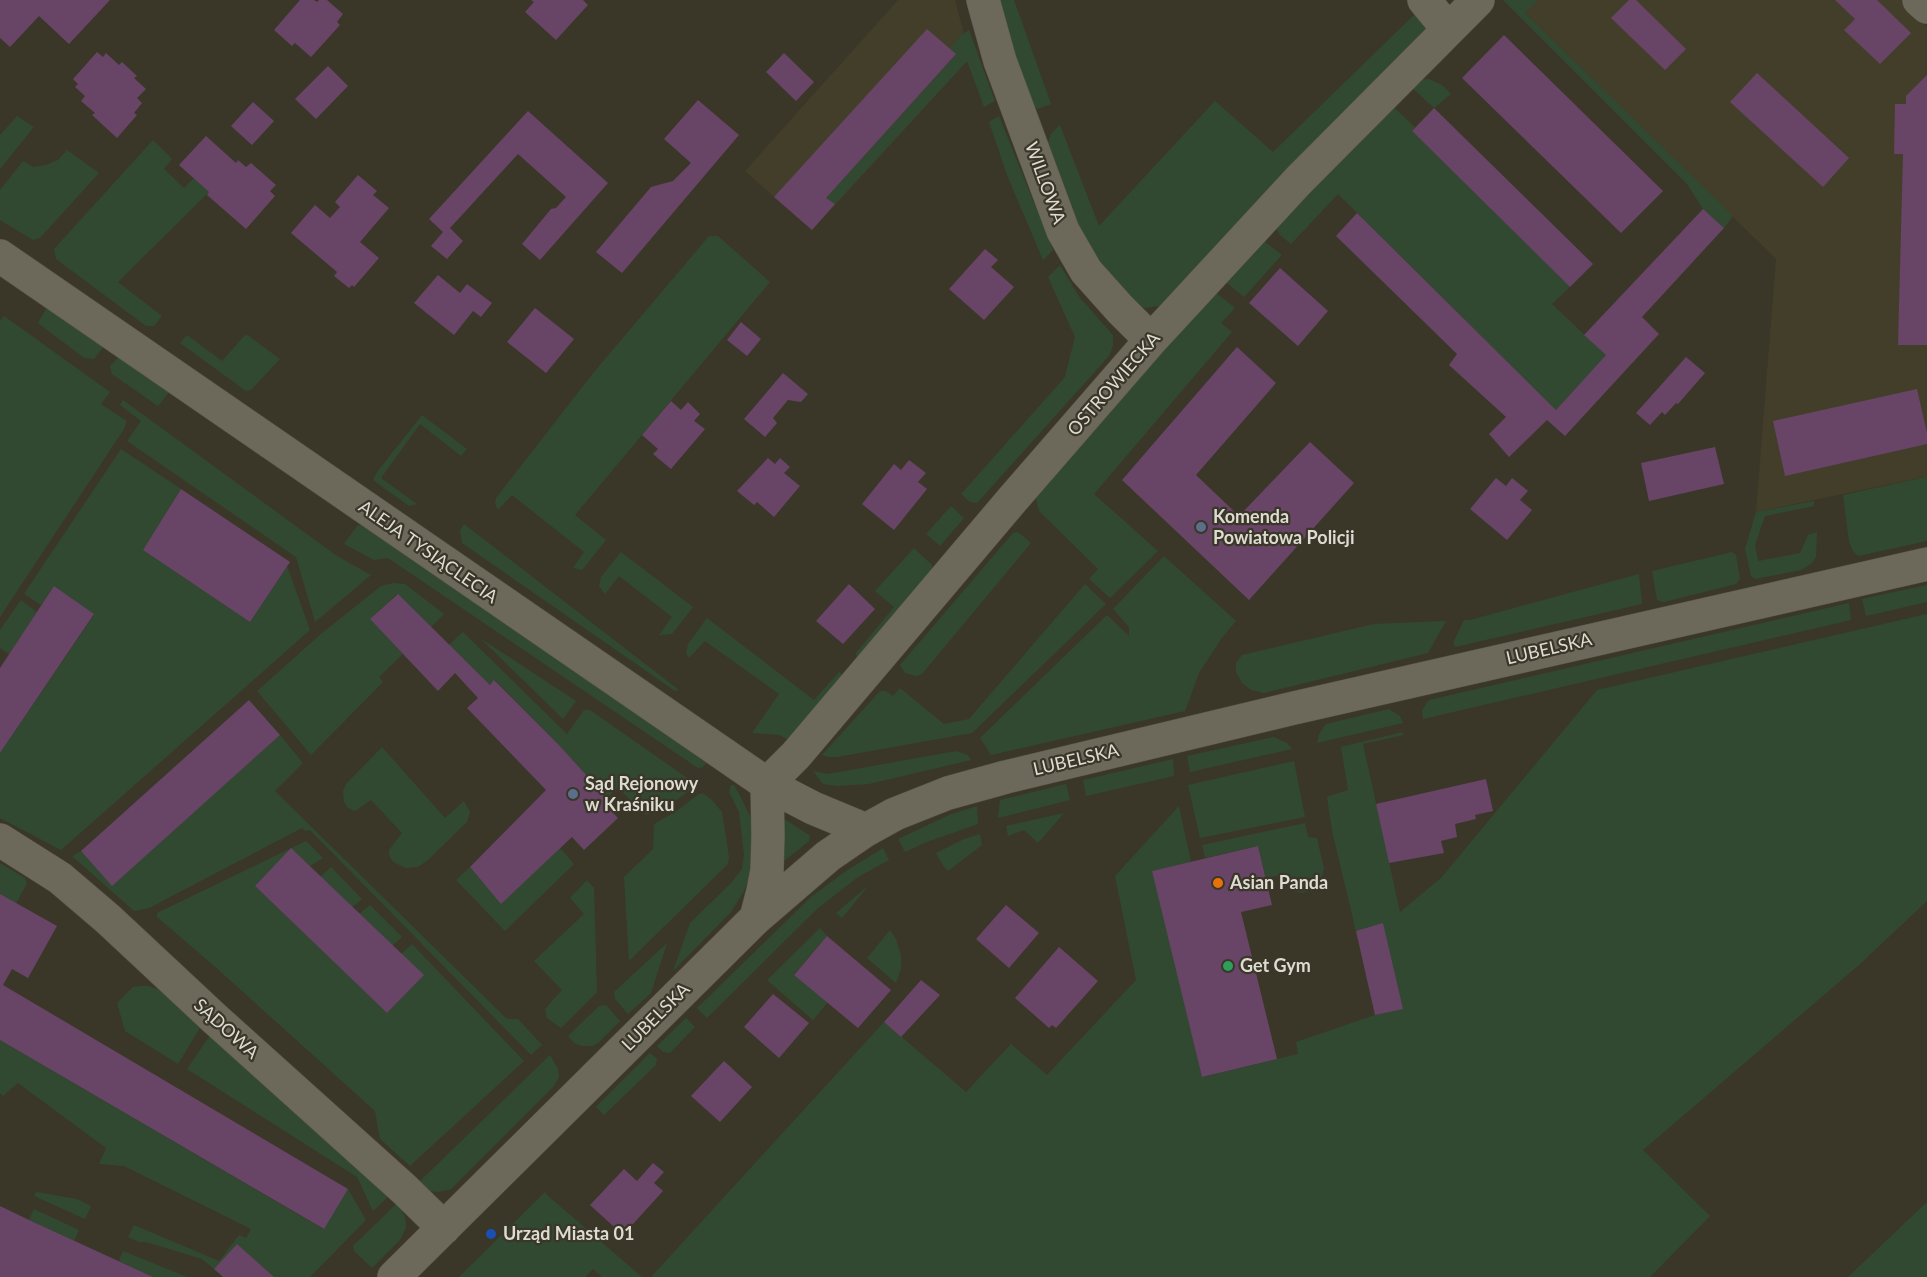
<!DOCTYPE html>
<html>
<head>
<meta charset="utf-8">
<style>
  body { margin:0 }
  canvas { display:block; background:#3a3628 }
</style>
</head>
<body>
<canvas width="1927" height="1277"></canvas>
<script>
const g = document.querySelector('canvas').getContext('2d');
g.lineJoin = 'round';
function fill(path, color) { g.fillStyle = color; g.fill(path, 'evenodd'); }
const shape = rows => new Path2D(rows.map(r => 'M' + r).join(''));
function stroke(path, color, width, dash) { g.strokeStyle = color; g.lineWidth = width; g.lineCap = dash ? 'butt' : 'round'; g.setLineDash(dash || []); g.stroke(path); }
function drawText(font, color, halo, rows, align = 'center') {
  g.font = font + ' Lato,sans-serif'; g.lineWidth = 4.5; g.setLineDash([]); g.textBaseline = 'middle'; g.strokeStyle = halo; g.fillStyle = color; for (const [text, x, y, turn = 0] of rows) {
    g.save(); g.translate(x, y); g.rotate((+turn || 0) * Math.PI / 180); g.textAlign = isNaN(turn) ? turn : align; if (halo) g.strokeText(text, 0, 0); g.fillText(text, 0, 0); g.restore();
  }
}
const built = shape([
  [898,0,955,0,964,34,960,36,968,60,812,230,745,171],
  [1538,0,1901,0,1927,26,1927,483,1924,477,1756,512,1776,259,1525,13]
]);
const green = shape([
  [997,0,1014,0,1051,104,1038,109,1030,104],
  [1406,0,1415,0,1426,21,1426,30,1171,300,1159,306,1146,308,1134,305,1119,294,1070,213,1046,147,1051,134,1060,125,1099,226,1215,101,1273,152,1416,13],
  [1503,0,1538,0,1525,13,1733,216,1724,228,1703,209,1687,184],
  [969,30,995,101,984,107,967,61,835,204,826,198,956,55,950,49,960,36],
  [1429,79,1442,85,1451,94,1434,108,1409,85,1417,80],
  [1389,103,1415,127,1412,131,1570,287,1552,304,1606,355,1556,410,1338,194,1291,244,1280,235,1276,228],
  [17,116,34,127,0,169,0,135],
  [999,116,1053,250,1043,260,1007,175,989,122],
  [153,140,172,159,164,169,184,188,194,178,209,192,118,282,162,316,154,326,146,326,56,259,54,249],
  [67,150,99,173,40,238,33,240,0,220,0,190,23,161,33,167,46,165,58,160],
  [709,236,718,236,770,282,575,515,606,540,582,570,573,568,584,552,512,495,498,510,495,504,496,498,594,372],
  [1258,241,1265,242,1282,255,1244,297,1227,283,1226,278],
  [1060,265,1080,298,1113,335,1113,346,1109,356,977,503,970,502,961,494,1065,377,1075,337,1048,277],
  [1215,292,1235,308,1221,323,1232,332,1094,494,1158,551,1110,598,1089,579,1098,569,1039,511,1036,500,1037,492],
  [53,308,105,345,94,359,84,358,38,323,46,309],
  [4,316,110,392,101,404,127,421,124,429,0,617,0,321],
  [246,334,280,359,251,390,246,391,180,343,187,335,222,361],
  [120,356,170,391,158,406,112,374,110,366],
  [123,400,337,556,371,575,315,622,296,557,127,441,141,421,120,405],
  [422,415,467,449,461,456,420,424,381,478,417,504,409,506,373,480,377,472],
  [121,449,181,489,143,550,250,622,287,566,310,630,61,850,0,818,0,753,94,615,54,586,41,605,24,594],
  [1925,477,1927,483,1927,541,1858,556,1853,551,1849,542,1843,495],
  [1814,501,1814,506,1765,516,1755,545,1758,561,1800,553,1808,535,1817,532,1816,557,1811,564,1801,570,1755,579,1751,576,1745,549,1756,512],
  [951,506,964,518,940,546,926,534],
  [464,524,679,690,675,691,462,543,460,531],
  [361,525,547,650,706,763,703,767,698,768,388,558,374,560,344,544,357,526],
  [1018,532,1031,543,922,674,917,676,905,673,900,665,1013,533],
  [914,548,932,565,933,571,858,657,855,654,894,607,875,591],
  [621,552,693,607,672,634,659,635,672,617,619,576,605,594,599,586,601,577],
  [1732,552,1736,555,1740,579,1736,584,1664,602,1657,600,1652,571],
  [1164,556,1236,621,1221,639,1199,673,1185,711,991,755,980,738,1107,615,1129,636,1129,627,1113,609],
  [1639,574,1642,604,1455,647,1453,643,1464,620,1470,620],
  [393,583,405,584,444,614,431,627,397,594,370,619,403,654,379,677,383,682,311,755,257,691,322,633,381,586],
  [1085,584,1106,604,972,733,837,757,827,757,822,755,880,691,886,691,893,696,900,688,944,724,969,719],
  [1927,585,1927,602,1866,616,1862,599],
  [21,600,37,612,9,654,0,648,0,630],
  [1849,603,1851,620,1423,719,1422,710,1429,700],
  [1927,614,1927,901,1860,964,1643,1150,1710,1216,1650,1277,651,1277,884,1022,966,1092,1011,1044,1047,1075,1136,980,1115,876,1179,806,1191,862,1153,871,1203,1077,1298,1054,1296,1042,1375,1015,1402,1008,1382,924,1356,931,1332,831,1327,797,1348,790,1341,747,1403,732,1403,735,1363,744,1400,912,1441,878,1597,690],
  [707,618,814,700,840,671,843,682,791,742,780,735,752,733,779,694,705,641,689,658,686,653,688,644],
  [1446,621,1428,653,1264,693,1251,690,1242,683,1236,672,1236,663,1242,655,1374,624],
  [463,632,567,734,584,710,590,710,690,780,692,789,668,806,646,815,618,788,607,798,559,745,495,680,490,685,449,645],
  [480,638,576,701,563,719],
  [1389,709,1400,716,1403,723,1317,743,1319,734,1326,724],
  [280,735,303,763,275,791,507,1019,518,1019,542,1045,531,1055,310,830,305,831,302,828,149,908,136,911,134,911,72,856,81,851,112,885],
  [1274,737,1287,743,1292,749,1190,772,1187,756],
  [382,747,445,818,464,801,470,812,467,822,428,860,418,867,406,868,393,862,389,855,389,850,402,833,371,800,355,811,348,808,344,802,343,791,346,784],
  [956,751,968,755,971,760,869,784,837,786,823,784,813,771,828,774],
  [1173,759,1174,776,1086,796,1083,780],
  [1294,761,1305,817,1200,838,1188,785],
  [1066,784,1070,800,998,818,1000,800],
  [731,785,734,785,738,792,752,820,751,873,744,891,731,912,673,971,690,923,731,883,742,869,744,855,739,812,729,792],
  [699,794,704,794,711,799,722,812,729,857,728,864,629,961,624,877,653,849,654,824,675,812],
  [977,806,978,824,927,842,905,852,898,839,949,815],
  [1064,813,1038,843,1024,830,1008,836,1006,826],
  [783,818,809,835,810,837,809,841,784,861],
  [1305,823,1308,837,1317,838,1324,868,1320,884,1314,890,1302,893,1294,891,1289,884,1286,874,1266,878,1258,846,1205,858,1202,845],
  [980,834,982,845,948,871,944,867,936,853,964,839],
  [306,841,323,858,310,866,291,849,255,886,387,1013,423,976,401,954,412,944,524,1061,410,1166,380,1139,375,1111,212,964,157,917,157,913],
  [560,848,574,864,505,931,456,880,470,867,501,903],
  [883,848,889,860,858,877,817,909,707,1018,697,1008,811,897,846,871],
  [0,863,25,878,27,883,16,904,0,894],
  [331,867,362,899,352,907,320,877],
  [587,880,594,888,597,992,561,1028,547,1018,545,1009,562,990,534,961,584,914,570,898],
  [869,885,842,918,836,913],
  [370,905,402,937,392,946,359,914],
  [820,928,827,936,794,974,828,1002,813,1020,767,980],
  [890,930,896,939,901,955,901,969,896,983,867,958],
  [667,943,651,993,628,1014,615,999,614,992],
  [140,986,149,986,159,990,201,1026,178,1064,125,1031,117,1003,133,987],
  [606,1005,620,1021,598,1043,592,1046,582,1046,574,1043,568,1036,599,1006],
  [686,1018,695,1027,670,1053,663,1052,657,1046],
  [211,1034,389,1196,373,1211,357,1177,187,1069],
  [0,1040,323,1229,348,1189,366,1220,310,1277,274,1277,237,1244,214,1269,202,1259,146,1242,139,1242,128,1237,134,1225,219,1261,239,1235,246,1238,251,1229,124,1166,99,1164,106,1148,18,1083,3,1096,0,1093],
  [650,1053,657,1059,656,1065,604,1115,596,1107],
  [550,1055,558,1069,559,1077,554,1086,451,1189,438,1192,430,1191,418,1183],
  [36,1192,77,1199,91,1206,85,1219,34,1196],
  [545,1192,547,1195,642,1277,602,1277,593,1269,585,1277,459,1277],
  [1927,1202,1927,1277,1848,1277],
  [397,1203,404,1215,406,1223,406,1228,400,1240,372,1268,354,1251,353,1246],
  [34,1209,79,1230,74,1241,29,1220],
  [123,1251,187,1277,153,1277,119,1261]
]);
const building = shape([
  [0,0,110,0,69,44,39,16,10,47,0,38],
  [300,0,314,0,317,2,319,0,327,0,343,14,337,22,340,25,311,57,295,43,292,46,274,30],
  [531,0,583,0,588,5,556,40,525,12,534,2],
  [1629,0,1636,0,1686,49,1665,70,1611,18],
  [1835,0,1877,0,1911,33,1880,64,1844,30,1855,19],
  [927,29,956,54,826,198,835,204,812,230,774,197],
  [1504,35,1663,191,1621,233,1462,78],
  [97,52,103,57,106,53,119,65,122,62,137,76,134,78,146,89,137,98,142,103,134,113,137,115,117,138,92,115,95,113,81,101,85,96,75,87,78,84,73,79],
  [784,53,814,82,796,101,766,72],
  [328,66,348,86,316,119,295,99],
  [1757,73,1849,158,1823,187,1730,102],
  [1927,75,1927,345,1898,345,1903,154,1894,154,1895,104,1906,104,1906,96],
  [698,100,739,135,622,273,596,252,651,187,673,181,691,163,664,139],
  [253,102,274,121,252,145,231,126],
  [1434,108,1593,264,1570,287,1412,131],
  [528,111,608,183,540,260,522,244,551,209,556,208,566,197,518,154,450,228,463,241,447,259,431,246,443,232,429,219],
  [206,136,236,163,238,160,246,167,251,163,276,185,270,191,275,196,246,229,207,195,209,192,179,165],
  [358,175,377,191,373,195,389,208,360,242,379,258,354,287,352,285,349,288,334,276,337,272,291,233,315,205,330,218,340,207,335,202],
  [1703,209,1724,228,1642,317,1659,334,1565,436,1547,420,1509,457,1489,434,1506,417,1449,365,1457,354,1336,236,1357,213,1556,410,1606,355,1584,335],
  [985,249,998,260,991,267,1014,287,984,320,949,289],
  [1280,268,1328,311,1298,346,1249,303],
  [438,275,460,293,467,284,492,303,481,317,473,311,454,335,414,303],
  [535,308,574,339,546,373,507,342],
  [741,322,761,339,747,356,727,340],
  [1237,347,1276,383,1196,475,1239,516,1310,442,1354,483,1249,600,1122,480],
  [1686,357,1705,373,1678,404,1676,403,1665,415,1662,412,1650,425,1636,413],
  [783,373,808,394,801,402,788,400,773,418,777,423,765,437,744,419],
  [1917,389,1927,433,1927,444,1785,476,1773,421],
  [671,401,681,410,688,402,700,414,694,421,705,429,671,469,653,454,658,449,642,435],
  [1715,447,1724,484,1649,501,1641,463],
  [768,458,775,464,780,458,790,467,784,473,800,486,774,517,757,502,754,505,737,491],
  [909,460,926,473,918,482,927,489,894,530,862,504,894,464,901,470],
  [1496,478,1506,486,1512,478,1528,491,1520,500,1532,510,1507,540,1470,509],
  [181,489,290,562,250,622,143,550],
  [849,584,875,609,843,644,816,621],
  [54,586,94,614,0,753,0,668],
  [398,594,490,685,494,680,559,745,607,798,603,803,618,818,584,850,572,837,501,904,470,867,546,790,467,708,478,698,455,673,438,691,370,619],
  [249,700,280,735,112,886,81,851],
  [1486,779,1493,811,1475,815,1476,819,1455,824,1457,837,1441,841,1444,853,1389,863,1376,804],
  [1258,846,1272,905,1241,912,1277,1059,1202,1077,1152,871],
  [291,848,424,975,387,1013,255,886],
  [0,894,57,926,28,978,12,969,3,985,348,1189,324,1229,0,1040],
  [1006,905,1039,933,1009,968,976,939],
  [1383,923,1403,1009,1375,1015,1356,931],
  [827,936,891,990,858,1028,794,975],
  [1059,947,1098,981,1056,1028,1052,1025,1049,1028,1015,998],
  [921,980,940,995,901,1037,884,1022],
  [773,994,809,1023,779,1058,744,1027],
  [724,1061,752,1087,720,1122,691,1096],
  [653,1163,664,1172,654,1183,663,1191,623,1235,590,1205,624,1169,637,1181],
  [0,1206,29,1220,153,1277,0,1277],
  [237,1244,274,1277,223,1277,214,1269]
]);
const minor = shape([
  [983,0,1000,61,1063,231,1086,271,1120,309,1151,340],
  [1424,0,1448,29],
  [1919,0,1927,7],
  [0,256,767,784,813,808,866,830],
  [767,784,796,755,1012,500,1151,340,1298,181,1478,0],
  [0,840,60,878,108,919,214,1018,404,1189,444,1228],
  [756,918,763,891,767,870,768,835,767,784],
  [394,1277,756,918,828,856,866,830,895,814,948,793,1006,777,1294,708,1927,564]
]);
const markers = [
  [1201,527,6,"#5c6f8a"],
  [573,794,6,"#5c6f8a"],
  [1218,883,6,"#e8710a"],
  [1228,966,6,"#2e9e5b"],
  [491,1234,6,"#1a4fb4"]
];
const streetNames = [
  ["WILLOWA",1045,183,70],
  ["OSTROWIECKA",1114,384,-49],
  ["ALEJA TYSIĄCLECIA",428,552,35],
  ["LUBELSKA",1549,649,-13],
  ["LUBELSKA",1076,760,-13],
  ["LUBELSKA",656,1017,-45],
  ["SĄDOWA",226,1029,42]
];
const poiNames = [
  ["Komenda",1213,517],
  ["Powiatowa Policji",1213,538],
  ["Sąd Rejonowy",585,784],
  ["w Kraśniku",585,805],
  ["Asian Panda",1230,883],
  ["Get Gym",1240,966],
  ["Urząd Miasta 01",503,1234]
];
fill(built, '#433e2a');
fill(green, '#314930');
fill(building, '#684467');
stroke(minor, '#565346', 34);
stroke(minor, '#6d695a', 33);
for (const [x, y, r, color] of markers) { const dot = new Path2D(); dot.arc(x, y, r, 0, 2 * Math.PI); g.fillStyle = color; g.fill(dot); stroke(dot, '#3a3628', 2); }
drawText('18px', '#dddbd2', '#3a3628', streetNames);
drawText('bold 18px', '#dddbd2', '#3a3628', poiNames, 'left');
</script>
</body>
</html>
